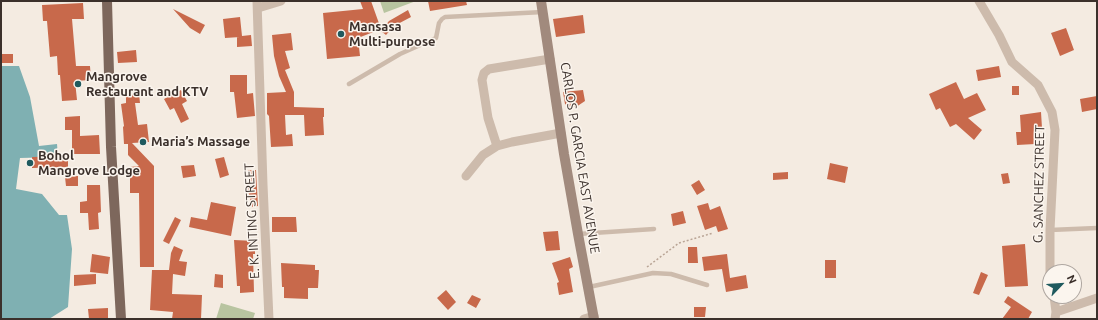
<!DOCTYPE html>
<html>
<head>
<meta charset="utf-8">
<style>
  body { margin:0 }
  #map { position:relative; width:1098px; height:320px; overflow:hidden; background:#f4ebe1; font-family:Ubuntu,sans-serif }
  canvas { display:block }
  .frame { position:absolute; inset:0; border:2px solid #3b302b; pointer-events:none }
  .north { position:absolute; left:1042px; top:264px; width:40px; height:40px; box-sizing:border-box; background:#fbf5ee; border:1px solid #aea6a0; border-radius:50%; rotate:65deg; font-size:11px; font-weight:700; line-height:16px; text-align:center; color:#3b302b }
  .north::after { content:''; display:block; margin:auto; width:14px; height:18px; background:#1f5a5e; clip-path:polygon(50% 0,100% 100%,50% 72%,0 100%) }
</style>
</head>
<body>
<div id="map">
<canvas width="1098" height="320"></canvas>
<div class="frame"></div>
<div class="north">N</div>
</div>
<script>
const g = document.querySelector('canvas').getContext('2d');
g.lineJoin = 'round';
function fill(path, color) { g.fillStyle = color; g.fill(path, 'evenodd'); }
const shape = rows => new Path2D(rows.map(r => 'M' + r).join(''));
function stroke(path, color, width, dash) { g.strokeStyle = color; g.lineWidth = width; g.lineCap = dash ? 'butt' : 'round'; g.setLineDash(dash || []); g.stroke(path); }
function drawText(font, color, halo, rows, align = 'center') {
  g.font = font + ' Ubuntu,sans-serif'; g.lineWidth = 3; g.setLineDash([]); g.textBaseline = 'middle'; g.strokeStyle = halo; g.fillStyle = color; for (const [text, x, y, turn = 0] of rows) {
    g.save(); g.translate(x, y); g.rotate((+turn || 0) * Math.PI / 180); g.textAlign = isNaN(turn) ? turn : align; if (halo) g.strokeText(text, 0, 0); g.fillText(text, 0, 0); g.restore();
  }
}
const green = shape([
  [380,1,416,1,384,13],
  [221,303,255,313,253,319,216,319]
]);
const water = shape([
  [1,66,19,66,30,97,39,146,57,144,58,157,20,158,16,189,42,194,59,215,67,215,72,249,68,307,49,319,1,319]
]);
const building = shape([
  [360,1,371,1,381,29,358,38,360,56,327,59,323,13,363,9],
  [428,1,466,1,467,5,430,11],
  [83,3,84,19,72,19,76,66,90,66,91,80,75,81,77,100,62,101,60,75,58,75,57,56,50,57,47,21,43,21,42,5],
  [173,9,205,25,200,34,190,28],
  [408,10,411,17,394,26,386,35,381,31,389,21],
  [583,15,585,33,556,37,553,19],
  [240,17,242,36,251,35,252,46,237,47,237,37,240,37,225,38,223,19],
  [1066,28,1074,50,1060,56,1051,33],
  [291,33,293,50,285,51,290,68,285,70,294,92,294,107,324,108,324,117,323,117,324,135,305,136,304,115,285,115,286,135,292,134,293,146,271,147,269,116,267,114,267,93,286,92,279,76,274,56,272,35],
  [136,50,137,62,118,63,117,52],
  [1,54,13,54,13,63,1,63],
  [999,66,1001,77,978,81,976,70],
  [230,75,247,75,247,94,253,93,255,116,237,118,234,92,230,92],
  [956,82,964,99,977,93,986,110,968,118,982,130,974,140,956,124,950,127,940,108,936,110,929,94],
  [1012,86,1019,86,1019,95,1012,95],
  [181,90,187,101,182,104,189,119,181,123,174,108,170,110,164,99],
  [583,90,585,101,576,107,570,107,565,104,563,92],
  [139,94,140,103,135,103,138,125,147,124,149,142,132,143,154,166,154,267,140,267,139,193,130,193,130,167,139,166,128,155,128,144,124,144,123,127,124,126,121,104,126,103,126,95],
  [1097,96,1097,109,1082,112,1080,99],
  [1041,112,1042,128,1034,129,1035,144,1017,145,1016,132,1021,132,1020,115],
  [80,116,80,136,99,135,100,154,72,154,72,130,65,130,65,117],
  [68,156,68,167,32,168,32,157],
  [224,157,229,175,220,178,215,159],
  [830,163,848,167,845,183,827,179],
  [194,165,196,176,183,178,181,166],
  [248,170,256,170,258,206,252,207,245,178,248,179],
  [788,172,788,179,773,180,773,173],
  [1008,173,1010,183,1003,184,1001,174],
  [78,176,78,186,66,186,65,177],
  [699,180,705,190,697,195,691,185],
  [87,185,100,185,101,212,98,213,99,229,89,230,88,213,80,213,80,202,87,201],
  [211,202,236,207,231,236,189,227,191,217,207,220],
  [708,203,710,210,720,206,728,229,718,232,716,226,705,230,697,206],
  [683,211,686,223,673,226,671,214],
  [175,217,181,220,169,244,163,241],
  [272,217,296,217,297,232,272,232],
  [558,231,560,250,546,251,543,232],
  [234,240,255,241,255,254,253,254,254,292,240,293,240,286,237,286],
  [1025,244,1028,286,1005,287,1002,246],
  [174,246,183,250,179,261,187,262,185,276,173,274,172,294,202,295,201,319,172,319,173,312,150,310,152,270,169,270,171,253],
  [688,247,697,247,698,263,688,263],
  [92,254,110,257,108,274,90,272],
  [727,254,730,278,746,275,748,288,726,292,722,269,704,271,702,257],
  [570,257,573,267,569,269,573,292,559,295,557,283,559,282,552,263],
  [825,260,836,260,836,278,825,278],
  [281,263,315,265,315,270,319,270,318,288,308,288,308,299,284,298,284,287,282,287],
  [981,272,988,275,979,295,973,293],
  [96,274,96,284,74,286,74,275],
  [215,274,223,275,223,288,214,287],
  [446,290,456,302,448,310,437,298],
  [472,295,481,299,476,308,467,303],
  [1008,296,1032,312,1028,319,1002,319,1011,307,1004,302],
  [694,307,706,307,705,317,694,317],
  [108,308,108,319,89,319,88,309]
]);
const path = shape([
  [647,267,679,243,713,233]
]);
const service = shape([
  [349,84,400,54,436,38,439,23,442,19,445,17,543,12],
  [1050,230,1097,228],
  [578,234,654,229],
  [589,287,653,273,671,274,707,285]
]);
const minor = shape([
  [257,1,263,185,269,319],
  [979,1,999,35,1012,62,1038,85,1052,112,1055,130,1050,230,1050,272],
  [258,8,281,1],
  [497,146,488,118,482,80,484,73,489,69,550,59],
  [466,176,483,155,497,146,512,142,561,133],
  [1054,296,1056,312,1055,319],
  [1056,312,1097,298],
  [584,319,594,316]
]);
const secondary = shape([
  [541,1,564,154,578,234,594,319]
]);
const primary = shape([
  [107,1,111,147,121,319]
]);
const markers = [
  [341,34,4,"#1f5a5e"],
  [78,84,4,"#1f5a5e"],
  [143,142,4,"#1f5a5e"],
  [30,163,4,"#1f5a5e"]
];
const poiNames = [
  ["Mansasa",349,27],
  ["Multi-purpose",349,42],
  ["Mangrove",86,77],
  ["Restaurant and KTV",86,92],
  ["Maria’s Massage",151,142],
  ["Bohol",38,156],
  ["Mangrove Lodge",38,171]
];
const streetNames = [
  ["CARLOS P. GARCIA EAST AVENUE",580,158,81],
  ["G. SANCHEZ STREET",1039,184,-89],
  ["E. K. INTING STREET",252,221,-93]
];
fill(green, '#b8c4a0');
fill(water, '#7fb0b2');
fill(building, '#c8694b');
stroke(path, '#b9a596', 1.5, [2, 2]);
stroke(service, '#cdbbac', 4.5);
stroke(minor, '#cdbbac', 9);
stroke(secondary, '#a18a7d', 10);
stroke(primary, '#7d675c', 10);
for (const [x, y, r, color] of markers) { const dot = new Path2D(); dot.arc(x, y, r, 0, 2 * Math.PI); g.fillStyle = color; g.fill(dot); stroke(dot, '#fbf5ee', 1.5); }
drawText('bold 13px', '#3b302b', '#fbf5ee', poiNames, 'left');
drawText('13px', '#3b302b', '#fbf5ee', streetNames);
</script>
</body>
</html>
